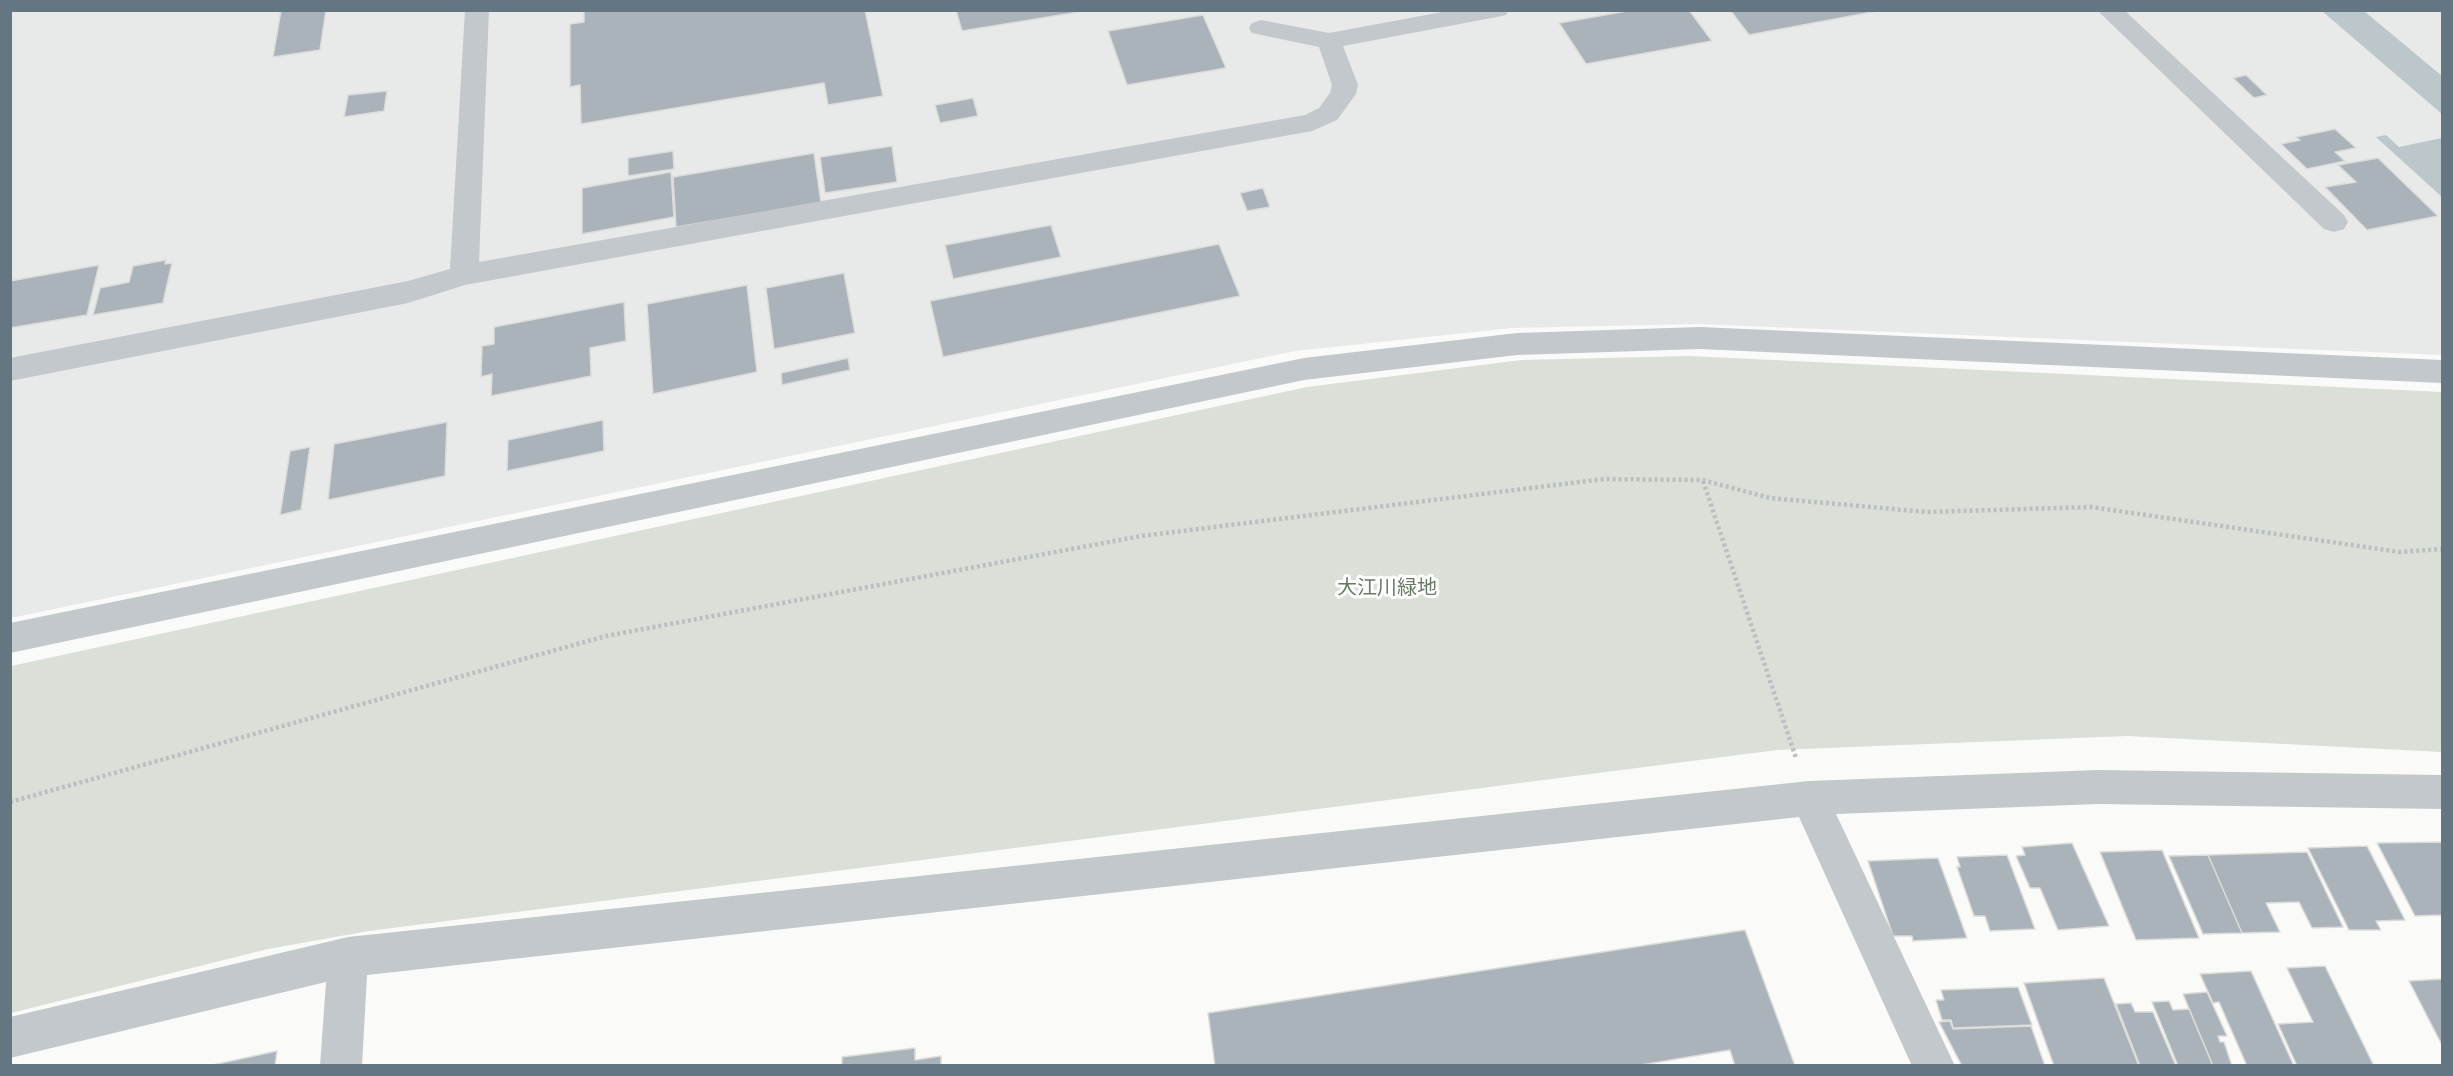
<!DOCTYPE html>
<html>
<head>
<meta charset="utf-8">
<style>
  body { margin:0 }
  #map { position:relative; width:2453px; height:1076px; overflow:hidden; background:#fafaf8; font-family:Rubik,sans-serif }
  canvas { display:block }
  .frame { position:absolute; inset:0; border:12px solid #657683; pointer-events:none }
</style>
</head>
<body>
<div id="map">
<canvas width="2453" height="1076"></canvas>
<div class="frame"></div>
</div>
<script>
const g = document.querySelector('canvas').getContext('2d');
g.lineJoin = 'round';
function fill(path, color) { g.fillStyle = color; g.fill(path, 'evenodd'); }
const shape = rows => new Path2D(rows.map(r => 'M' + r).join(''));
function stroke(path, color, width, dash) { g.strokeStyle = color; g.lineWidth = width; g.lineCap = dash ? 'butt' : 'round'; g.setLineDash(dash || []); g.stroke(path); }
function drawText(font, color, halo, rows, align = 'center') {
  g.font = font + ' Rubik,"Noto Sans JP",sans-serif'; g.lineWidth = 6; g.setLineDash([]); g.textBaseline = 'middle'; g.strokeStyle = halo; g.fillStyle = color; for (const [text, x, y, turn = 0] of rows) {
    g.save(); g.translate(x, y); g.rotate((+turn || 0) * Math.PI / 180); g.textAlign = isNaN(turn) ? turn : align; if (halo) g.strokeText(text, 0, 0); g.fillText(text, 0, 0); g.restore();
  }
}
const built = shape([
  [2325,10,2442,110,2442,355,1699,324,1512,328,1295,351,11,618,11,11],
  [2355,11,2442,11,2442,83]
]);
const green = shape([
  [1689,356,2442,392,2442,752,2127,736,1777,750,369,931,268,949,11,1013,11,666,1307,387,1521,360]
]);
const water = shape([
  [2322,11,2364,11,2442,76,2442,114],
  [2386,135,2399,147,2442,138,2442,197,2376,137]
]);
const building = shape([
  [281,10,326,10,320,50,273,57,281,10],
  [584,10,865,10,883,96,828,105,824,83,581,124,580,85,570,87,570,24,584,22,584,10],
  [956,10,1085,10,1085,11,962,31,956,10],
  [1633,10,1689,10,1712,41,1586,64,1559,23,1633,10],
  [1730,10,1883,10,1749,35,1730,10],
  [1203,15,1226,68,1127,85,1108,31,1203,15],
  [2246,75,2267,95,2254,98,2233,78,2246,75],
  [387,91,384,111,344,117,348,95,387,91],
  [973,98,978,116,940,123,935,105,973,98],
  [2335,129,2356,148,2335,152,2345,161,2307,169,2281,144,2300,140,2296,137,2335,129],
  [892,146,897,182,825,193,820,157,892,146],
  [673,151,674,169,628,176,628,158,673,151],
  [814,153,821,203,676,227,673,177,814,153],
  [2378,158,2438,216,2367,230,2325,187,2356,182,2338,165,2378,158],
  [671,172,674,217,582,234,582,188,671,172],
  [1263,188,1270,207,1247,211,1240,193,1263,188],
  [1051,225,1061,257,953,279,945,245,1051,225],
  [1219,244,1240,296,943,357,930,301,1219,244],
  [166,260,165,264,172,263,163,303,93,315,100,288,129,282,133,266,166,260],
  [99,265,87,315,10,328,10,281,99,265],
  [844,273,855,333,774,349,766,288,844,273],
  [747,285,757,372,653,394,647,304,747,285],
  [624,302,626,341,590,348,591,376,491,396,492,374,481,377,482,346,494,344,494,327,624,302],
  [848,358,850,370,782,385,781,373,848,358],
  [603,420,604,451,507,471,508,440,603,420],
  [447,422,445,476,328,500,334,444,447,422],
  [310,447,301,510,280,515,290,451,310,447],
  [2442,842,2442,915,2415,916,2377,843,2442,842],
  [2072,843,2109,926,2058,930,2040,888,2030,888,2016,856,2025,855,2022,847,2072,843],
  [2367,846,2405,920,2376,921,2381,930,2349,930,2308,848,2367,846],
  [2162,850,2199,938,2136,940,2100,852,2162,850],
  [2307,852,2343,927,2312,928,2299,902,2266,903,2280,932,2242,933,2208,855,2307,852],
  [2007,855,2035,929,1990,931,1985,916,1974,916,1957,867,1960,867,1957,857,2007,855],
  [2208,855,2242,933,2203,934,2169,856,2208,855],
  [1938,858,1967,938,1913,941,1912,936,1893,936,1868,861,1938,858],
  [1745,930,1795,1066,1735,1066,1730,1050,1635,1066,1215,1066,1208,1013,1745,930],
  [2325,966,2374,1066,2297,1066,2278,1024,2313,1022,2287,968,2325,966],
  [2251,971,2294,1066,2247,1066,2219,1002,2213,1003,2200,974,2251,971],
  [2104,978,2139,1066,2054,1066,2024,983,2104,978],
  [2442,979,2442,1045,2409,981,2442,979],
  [2018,987,2032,1025,1953,1028,1951,1020,1942,1020,1936,1000,1944,1000,1941,990,2018,987],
  [2207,992,2227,1036,2218,1036,2220,1042,2224,1042,2232,1066,2213,1066,2183,994,2207,992],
  [2169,1001,2173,1010,2189,1009,2213,1066,2178,1066,2152,1002,2169,1001],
  [2131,1003,2135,1012,2153,1012,2176,1066,2140,1066,2116,1004,2131,1003],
  [1950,1021,1953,1029,2031,1026,2045,1066,1962,1066,1939,1022,1950,1021],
  [915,1048,915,1060,941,1056,941,1066,842,1066,842,1057,915,1048],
  [277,1051,275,1066,208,1066,277,1051]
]);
const path = shape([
  [1703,481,1796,758],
  [10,802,606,636,1141,536,1604,479,1702,480,1770,498,1927,512,2091,507,2400,552,2442,549]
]);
const minor = shape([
  [465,10,489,10,479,262,1305,115,1319,108,1330,93,1332,85,1319,47,1252,33,1249,28,1252,23,1261,20,1329,33,1453,10,1509,10,1506,15,1497,17,1343,46,1358,85,1356,94,1337,120,1312,131,465,285,408,303,10,381,10,358,408,281,450,269,465,10],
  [2097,10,2124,10,2344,215,2348,222,2344,229,2334,232,2324,229,2097,10],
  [1700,327,2442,360,2442,383,1700,349,1517,355,1304,380,10,653,10,623,1304,358,1517,333,1700,327],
  [2098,770,2442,775,2442,809,2098,804,1836,814,1955,1066,1912,1066,1799,817,367,975,362,1066,320,1066,326,982,10,1058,10,1017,348,937,1809,781,2098,770]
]);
const parkNames = [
  ["大江川緑地",1387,588]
];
fill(built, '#e8e9e9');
fill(green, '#dadfd7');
fill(water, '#bbc7cb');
fill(building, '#aab3b9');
stroke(building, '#dcdcda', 1.5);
stroke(path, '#bbbfc2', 4.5, [3, 3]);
fill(minor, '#c3c8cc');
drawText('20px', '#687a64', '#fff', parkNames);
</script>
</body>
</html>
